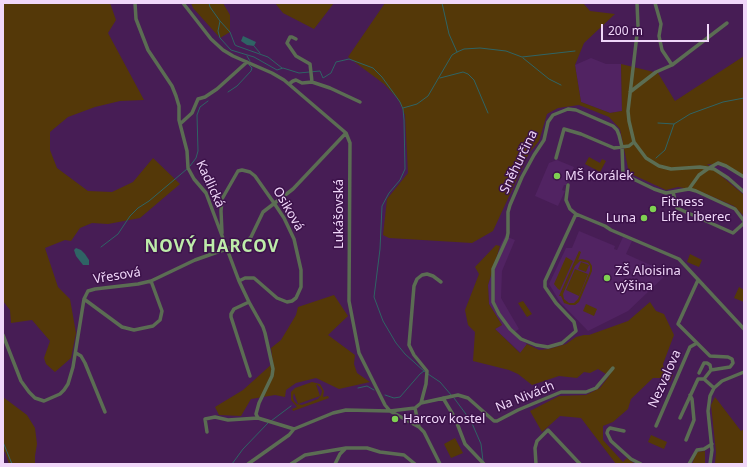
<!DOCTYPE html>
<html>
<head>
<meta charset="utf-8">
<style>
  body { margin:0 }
  #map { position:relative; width:747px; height:467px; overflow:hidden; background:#471d55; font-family:"Noto Sans",sans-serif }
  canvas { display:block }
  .frame { position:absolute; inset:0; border:4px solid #f0d7f9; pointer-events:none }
  .scale { position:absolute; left:601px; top:24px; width:108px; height:18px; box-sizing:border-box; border:2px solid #f0d7f9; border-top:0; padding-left:5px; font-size:12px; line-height:14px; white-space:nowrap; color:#f0d7f9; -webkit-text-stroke:3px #3c124a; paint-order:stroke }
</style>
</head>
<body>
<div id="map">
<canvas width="747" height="467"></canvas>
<div class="frame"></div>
<div class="scale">200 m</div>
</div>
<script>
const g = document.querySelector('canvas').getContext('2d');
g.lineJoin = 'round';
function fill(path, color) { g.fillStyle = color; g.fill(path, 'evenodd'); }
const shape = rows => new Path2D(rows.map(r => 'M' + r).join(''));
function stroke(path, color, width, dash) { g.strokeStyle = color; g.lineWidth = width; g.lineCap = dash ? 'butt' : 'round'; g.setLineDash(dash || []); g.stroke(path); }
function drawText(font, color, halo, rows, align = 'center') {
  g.font = font + ' "Noto Sans",sans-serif'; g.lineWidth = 3; g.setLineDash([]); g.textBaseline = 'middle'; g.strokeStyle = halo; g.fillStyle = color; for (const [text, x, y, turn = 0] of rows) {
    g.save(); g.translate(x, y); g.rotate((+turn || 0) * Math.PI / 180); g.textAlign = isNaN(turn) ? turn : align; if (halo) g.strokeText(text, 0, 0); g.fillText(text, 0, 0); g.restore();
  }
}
const built = shape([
  [591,58,606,64,621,64,622,111,610,113,581,102,575,65],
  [557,160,574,167,566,185,564,185,562,190,565,191,558,206,535,196,549,163],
  [579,231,615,246,614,249,617,250,623,237,632,241,626,254,668,273,628,311,588,331,560,302,549,284,566,248,572,248],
  [505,236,515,240,502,271,501,298,519,329,513,333,527,344,521,353,495,329,502,325,489,304,488,285,500,246]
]);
const green = shape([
  [3,3,110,3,116,20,108,33,144,100,120,101,95,107,68,117,50,132,50,150,57,168,88,191,112,192,133,182,153,158,180,184,140,218,108,224,92,223,80,228,71,241,65,240,45,248,58,287,70,299,76,333,71,358,55,372,46,364,44,358,50,341,32,320,11,323,10,310,3,301],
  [191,3,223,3,230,15,230,32,220,38,193,8],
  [275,3,334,3,314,29,283,13],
  [385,3,583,3,590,11,615,14,584,43,575,65,581,102,610,113,622,111,621,64,658,73,675,101,744,56,744,177,726,166,707,164,744,195,744,216,734,206,697,190,678,187,666,190,629,173,620,129,609,117,579,105,558,108,547,114,539,141,529,153,493,231,472,243,389,238,383,235,387,199,408,173,405,115,398,99,384,84,348,57],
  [589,157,600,163,602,159,606,161,600,172,585,164],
  [496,245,500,246,488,285,489,304,502,325,495,329,520,353,527,344,539,350,549,349,566,344,576,337,584,335,589,335,628,321,650,302,656,311,664,314,674,335,663,364,664,370,673,375,670,382,663,378,653,378,631,399,628,409,613,422,603,426,603,440,623,462,627,458,635,464,616,464,581,418,560,416,542,432,530,411,559,396,586,395,600,388,609,376,598,369,590,373,584,372,577,378,559,376,532,385,518,374,509,370,473,361,475,332,468,325,465,310,479,274,475,267],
  [579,251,581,252,578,260,582,259,589,261,592,266,592,271,579,302,575,305,570,305,564,303,561,296,559,296],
  [580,261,588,263,590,266,590,271,578,299,574,303,569,303,564,299,563,294,575,266],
  [690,254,702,260,699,267,687,262],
  [566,257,573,261,560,290,558,289,554,284],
  [581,262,589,265,586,272,578,269],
  [575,269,588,274,579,296,566,290],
  [739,287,744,290,744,302,734,298],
  [334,295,348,316,328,335,355,355,354,364,357,373,370,382,339,389,316,378,296,383,286,390,285,397,275,395,251,399,241,416,219,415,215,407,243,390,273,363,271,348,281,340,296,315,298,307],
  [523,301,532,314,527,317,518,303],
  [586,304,597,309,594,316,583,311],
  [312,382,320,384,324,391,323,397,328,396,329,398,293,411,292,409,297,407,291,400,291,392,295,388],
  [316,384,320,387,322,391,321,395,318,399,302,405,297,404,294,401,293,397,294,393,298,404,320,396],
  [3,397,27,415,35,428,37,444,35,456,35,464,9,464,5,452,3,451],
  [715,397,741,431,744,429,744,464,715,464,716,452,711,405],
  [651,435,667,442,664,449,648,442],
  [455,438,463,453,451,458,444,444],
  [705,451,705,464,692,464,697,452]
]);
const water = shape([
  [243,36,256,42,254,46,247,45,241,41],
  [76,248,81,250,85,254,89,260,89,265,83,265,76,256,74,250]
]);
const stream = shape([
  [209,3,210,7,220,21,218,31,220,38,231,50,254,57,277,70,283,68,299,73,320,71,323,78,331,73,336,62,349,59,373,68,382,77,400,102,403,109,404,120,405,169,400,180,389,193,382,206,380,249,374,297,383,321,396,343,405,354,425,372],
  [442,3,449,34,457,52],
  [220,21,230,32,235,45,237,46,268,57,282,68],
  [254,46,260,53],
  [247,56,250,61],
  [523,58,549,79,561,85],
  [440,78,463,72,468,74,474,80,488,113],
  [228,92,237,86,251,71,252,68,249,65],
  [403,108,417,104,428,96,452,55,457,52,464,49,480,48,506,51,522,57,575,51],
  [658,123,674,124],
  [656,158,665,150,674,124,690,114,723,102,744,98],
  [190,166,196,158,198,151,197,115,200,107,208,101],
  [101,247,118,234,130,216,138,208,149,201,187,169],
  [428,374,440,382,452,396],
  [358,388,367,386,374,390],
  [385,395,394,398,400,397,420,374,424,371],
  [454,398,471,421,481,444,483,461],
  [271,421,291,406],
  [3,442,12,464],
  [232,464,243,449,268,423]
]);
const minor = shape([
  [135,3,136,19,148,50,172,86,176,96,179,106,179,120,187,151,188,168,194,179,206,193,239,281,249,302,263,327,265,333,273,369,272,376,259,403,256,414,258,418],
  [183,3,211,39,223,50,233,56,272,73,284,80,346,133,350,143,349,301,359,353,385,405,390,411,419,427,424,432,440,464],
  [637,3,638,26,628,111,629,121,634,142,646,158,659,166,671,169,700,167,714,169,728,178,744,192],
  [655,3,661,24,659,36,662,50,672,65],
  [296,39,292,37,290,37,287,43,296,56,310,64,312,82],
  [289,84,293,81,296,80,302,83,312,82,330,88,360,102],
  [630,92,656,72,672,65,727,23],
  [180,124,192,113,198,99,205,97,217,89,247,62],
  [556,158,564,129,581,134,614,148,629,146,634,142],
  [568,185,566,200,570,209,576,214,605,226,611,230,679,259,744,329],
  [689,189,699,175,709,168,718,163,726,166,744,177],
  [673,192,677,208,733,233,744,223],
  [576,214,545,281,545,287,556,303,574,322,576,331,562,343,548,347,536,345,521,339,510,329,499,314,493,302,493,269,507,238,508,233,508,212,510,205,522,177,534,155,544,140,548,122,553,115,568,109,576,110,613,126,617,130,619,135,622,147,623,174,654,189,666,193,689,189,696,191,735,209,744,221],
  [222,233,221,211,222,199,238,171,242,170,250,172,255,176,274,203,284,218,294,239,301,270,301,287,296,298,292,301,287,302,277,298,254,278,245,278,239,281],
  [698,280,678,324,710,356,728,357,732,359,733,363,730,367,711,370],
  [84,299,122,327,134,330,153,326,160,320,162,311,151,281],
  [249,302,234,309,231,314,231,317,250,376],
  [3,335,21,381,29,392,35,398,44,401,60,394,64,390,68,384,73,367,84,299,88,291,95,289,138,284,151,281,195,260,246,242,251,237,263,212,293,189,346,133],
  [76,353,81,356,85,363,105,412],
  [699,373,704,363,707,363,710,365,711,370,704,379],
  [443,398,455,418,465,444,484,464],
  [421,403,426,384,427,371,414,355,409,345,414,286,417,279,422,275,427,274,433,276,441,282],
  [415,408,419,427],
  [680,418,698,379,704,379,714,388],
  [656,426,690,347,697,343],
  [624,431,610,428,608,430,607,433,611,441,631,459,641,464],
  [207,432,205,419,215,417,228,420,258,418,294,429],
  [686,440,694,420,692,399,690,395],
  [248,464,289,435,294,429,333,413,346,410,390,411,415,408,421,403,458,395,468,398,494,421,497,421,518,410,561,392,586,392,596,388,613,368],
  [291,464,305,455,346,448,367,448,380,452,404,455,415,464],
  [335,464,340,454,345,449],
  [536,464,535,448,537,441,548,430,580,464],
  [689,464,697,450,704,449,712,444],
  [710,464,712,450,708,411,710,396,714,388,722,381,744,372]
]);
const markers = [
  [557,176,4,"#7fd052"],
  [653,209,4,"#7fd052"],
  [644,218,4,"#7fd052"],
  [607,278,4,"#7fd052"],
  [395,419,4,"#7fd052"]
];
const streetNames = [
  ["Sněhurčina",519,162,-64],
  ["Kadlická",210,184,65],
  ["Osiková",288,209,60],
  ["Lukášovská",339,214,-90],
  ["Vřesová",117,276,-9],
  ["Nezvalova",665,379,-66],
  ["Na Nivách",525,397,-22]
];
const poiNames = [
  ["MŠ Korálek",565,176],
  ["Fitness",661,202],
  ["Life Liberec",661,217],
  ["Luna",636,218,"right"],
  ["ZŠ Aloisina",615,271],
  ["výšina",615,286],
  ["Harcov kostel",403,419]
];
const districtNames = [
  ["NOVÝ HARCOV",212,247]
];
fill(built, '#512362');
fill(green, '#543808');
fill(water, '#2f6465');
stroke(stream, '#2f6465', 1);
stroke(minor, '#5b6d53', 3.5);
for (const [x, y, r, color] of markers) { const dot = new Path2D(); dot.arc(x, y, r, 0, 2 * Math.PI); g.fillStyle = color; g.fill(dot); stroke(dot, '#3c124a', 1.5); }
drawText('13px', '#f0d7f9', '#3c124a', streetNames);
drawText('13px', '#f0d7f9', '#3c124a', poiNames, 'left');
g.letterSpacing = '1px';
drawText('bold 17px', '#beecaa', '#3c124a', districtNames);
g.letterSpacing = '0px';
</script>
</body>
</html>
